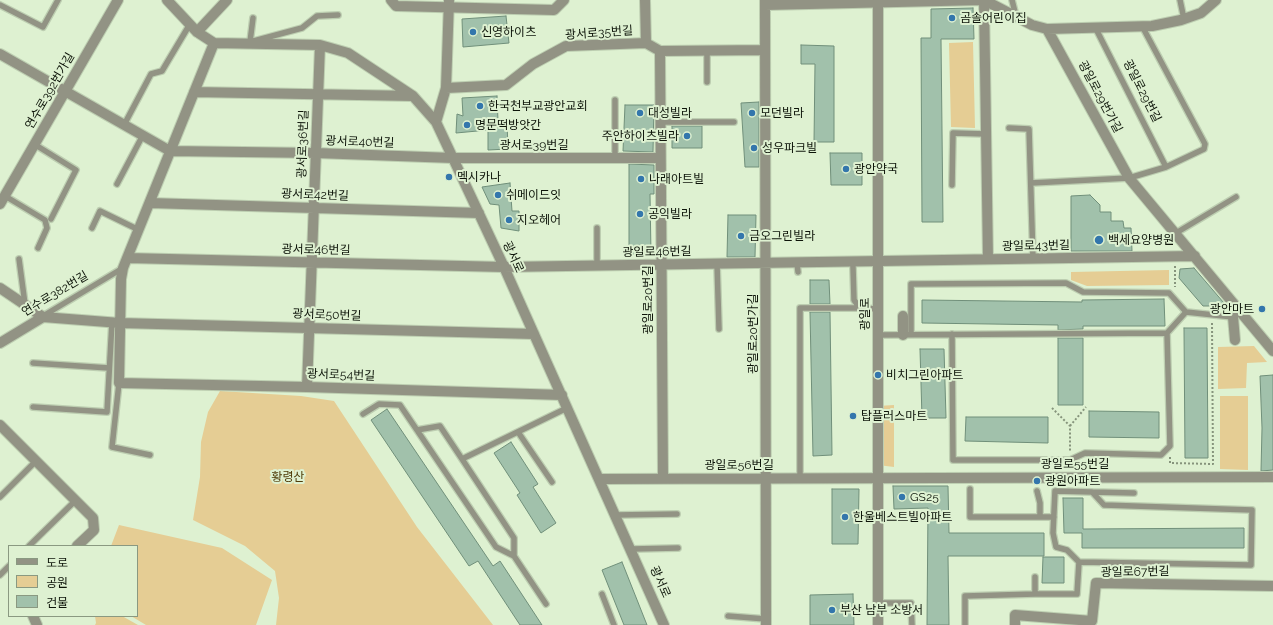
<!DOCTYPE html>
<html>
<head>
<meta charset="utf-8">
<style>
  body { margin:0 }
  #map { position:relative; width:1273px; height:625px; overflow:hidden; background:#def1d1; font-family:Raleway,"Noto Sans KR",sans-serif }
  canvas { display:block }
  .legend { position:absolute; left:8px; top:545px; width:130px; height:72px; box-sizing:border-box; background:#def1d1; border:1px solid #8a9981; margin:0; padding:5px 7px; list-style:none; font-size:12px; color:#0d1409 }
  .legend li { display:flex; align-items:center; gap:8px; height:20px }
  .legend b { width:20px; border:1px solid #8a9981 }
</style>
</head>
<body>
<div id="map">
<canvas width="1273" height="625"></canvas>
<ul class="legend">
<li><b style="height:5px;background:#929384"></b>도로</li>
<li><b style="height:11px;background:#e5cd94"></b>공원</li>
<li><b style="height:11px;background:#a1c1ab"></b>건물</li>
</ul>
</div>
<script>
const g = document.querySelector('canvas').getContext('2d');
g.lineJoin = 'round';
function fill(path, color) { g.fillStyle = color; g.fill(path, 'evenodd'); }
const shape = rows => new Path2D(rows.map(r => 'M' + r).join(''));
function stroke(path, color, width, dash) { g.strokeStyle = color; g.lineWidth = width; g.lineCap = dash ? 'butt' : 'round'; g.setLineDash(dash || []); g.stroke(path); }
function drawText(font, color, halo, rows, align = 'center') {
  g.font = font + ' Raleway,"Noto Sans KR",sans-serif'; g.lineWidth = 4; g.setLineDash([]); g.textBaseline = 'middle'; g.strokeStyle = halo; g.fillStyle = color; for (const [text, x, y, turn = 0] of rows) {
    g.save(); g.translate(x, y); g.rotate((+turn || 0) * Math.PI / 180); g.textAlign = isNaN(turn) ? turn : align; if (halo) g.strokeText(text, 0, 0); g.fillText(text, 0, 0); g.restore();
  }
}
const green = shape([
  [973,42,975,128,951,127,949,43],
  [1169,270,1169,285,1087,286,1071,280,1071,272],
  [1254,346,1267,362,1247,363,1246,388,1218,389,1218,347],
  [220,391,301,396,334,401,417,527,493,625,276,625,279,598,275,571,245,546,193,520,200,477,201,442,208,412],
  [1220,396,1248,396,1248,470,1220,469],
  [894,405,894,467,878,465,878,406],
  [119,525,222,548,272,580,256,625,146,625,131,616,137,616,137,546,111,546],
  [95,616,122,616,138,625,95,625,96,623]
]);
const building = shape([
  [973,8,974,39,941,39,943,222,922,222,921,38,931,38,931,9,973,8],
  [506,16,509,43,463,47,462,19,506,16],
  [801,45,834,46,834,142,814,142,815,64,801,64,801,45],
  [497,96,498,121,507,121,508,149,488,150,488,130,456,133,457,114,463,116,462,98,497,96],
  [759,102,759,167,745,167,741,103,759,102],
  [625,105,654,105,653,152,623,151,625,105],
  [672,126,702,126,702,148,672,148,672,126],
  [830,153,862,153,862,185,831,185,830,153],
  [629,164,654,165,654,194,650,194,651,254,629,254,629,164],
  [510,183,512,211,519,211,519,231,501,228,499,205,490,204,482,187,510,183],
  [1090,195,1100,205,1100,212,1111,212,1111,221,1123,221,1124,228,1131,228,1132,251,1071,251,1071,196,1090,195],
  [728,215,756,215,755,257,727,257,728,215],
  [1194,268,1224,303,1221,306,1203,306,1179,278,1180,269,1194,268],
  [810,280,829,280,830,304,810,304,810,280],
  [1164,299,1165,326,1083,326,1083,329,1058,330,1058,325,922,323,922,300,1082,302,1082,300,1164,299],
  [810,312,830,312,832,455,813,456,810,312],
  [1184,328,1207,328,1208,458,1185,458,1184,328],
  [1058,338,1083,338,1083,405,1058,405,1058,338],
  [920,349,944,349,946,418,922,418,920,349],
  [1273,375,1273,470,1261,471,1262,428,1260,376,1273,375],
  [387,409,493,566,500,561,542,625,520,625,478,561,469,566,371,420,387,409],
  [1089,411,1159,412,1159,438,1089,437,1089,411],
  [966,417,1048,417,1048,443,965,441,966,417],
  [511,442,538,484,533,487,556,523,541,533,517,495,520,493,494,453,511,442],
  [893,486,948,486,949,533,1044,533,1044,556,948,556,949,625,927,625,928,508,894,509,893,486],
  [832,489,859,489,858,544,832,544,832,489],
  [1063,498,1083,498,1083,529,1244,528,1244,548,1082,548,1082,533,1064,533,1063,498],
  [1043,557,1064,557,1064,583,1042,583,1043,557],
  [622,562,647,625,624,625,602,570,622,562],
  [853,594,854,625,810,625,810,595,853,594]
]);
const path = shape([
  [1175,266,1175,287],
  [1052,408,1070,426,1070,451],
  [1070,426,1086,407],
  [1170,457,1170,463,1213,464,1212,323]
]);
const service = shape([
  [1012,0,1016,16],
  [1180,0,1184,19],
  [0,5,43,27,58,0],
  [253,18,250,42,302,28,317,16,338,15],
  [1095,27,1166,167],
  [707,51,707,82],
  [615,100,615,158],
  [660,122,734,122],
  [124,125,151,74,162,71,190,24],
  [1009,128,1029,129,1033,259],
  [34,144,76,170,51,219],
  [1031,183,1129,178,1166,167,1204,149,1205,144,1142,26],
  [117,184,143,135],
  [952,185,953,133,986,134],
  [5,196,45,220,47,228,38,248],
  [92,228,100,211,139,230],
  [597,228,597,266],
  [1176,233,1236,197],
  [19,259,25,304],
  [797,263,798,272],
  [717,264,719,329],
  [853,267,854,300,860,308,878,309],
  [43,316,123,268],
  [952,334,953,460,1070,460,1085,453,1161,455,1170,446,1167,333,1186,312],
  [878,335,1167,333],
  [911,335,911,284,1066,283,1083,292,1169,293,1186,312,1233,317,1235,314],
  [33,363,109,368],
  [119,383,112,447,150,455],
  [33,407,107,412,112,322],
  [363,414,379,404,400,405,496,547,514,556,546,604],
  [417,430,440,426,462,459],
  [518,432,552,482],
  [800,478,800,308,860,308],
  [970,489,970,517,1054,517],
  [1037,491,1040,503,1040,517],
  [1092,492,1134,493],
  [0,497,35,462],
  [616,515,677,514],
  [29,546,75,501],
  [632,549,678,548],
  [514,556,514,538,462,459,567,408],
  [0,575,9,566],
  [602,594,614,625],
  [1035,594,1077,594,1079,562,1067,550,1056,547,1053,533,1055,491,1092,492,1104,505,1252,510,1251,565,1079,562],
  [878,603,911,603,912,625],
  [728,616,766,619],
  [965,625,965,596,1035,594,1035,577]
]);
const minor = shape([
  [167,0,197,32,214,43],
  [391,0,396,6,554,10,564,0],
  [645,0,646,43],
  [765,0,766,625],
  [984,0,988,259],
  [765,5,984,0,1032,25,1047,29,1152,26,1181,20,1201,13,1216,0],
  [1047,29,1129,178,1273,351],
  [197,32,227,0],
  [214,43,123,268,121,279,119,383,307,387,562,395],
  [214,43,320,45,348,53,413,96,436,122,504,267,664,625],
  [646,43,660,51,663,478],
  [660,51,765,50],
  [0,54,170,151,316,153,453,158,660,158],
  [446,88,506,85,533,64,566,46,646,43],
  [194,92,413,96],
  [436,122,446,88,449,0],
  [150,203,479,213],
  [0,204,118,0],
  [127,258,504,267,1195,256],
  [0,288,43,317,120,323,534,334],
  [1233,317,1235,340],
  [903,335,903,316],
  [0,343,43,317],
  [307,387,320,45],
  [0,425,93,518,94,530,77,546],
  [600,479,1273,477],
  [33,616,37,625],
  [1015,625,1015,615,1092,621,1096,583,1273,586]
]);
const tertiary = shape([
  [878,0,878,625]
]);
const markers = [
  [952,18,4,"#3376ac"],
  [473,32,4,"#3376ac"],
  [480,106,4,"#3376ac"],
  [640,113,4,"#3376ac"],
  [752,113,4,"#3376ac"],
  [467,125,4,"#3376ac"],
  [687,136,4,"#3376ac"],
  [754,148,4,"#3376ac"],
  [846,169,4,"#3376ac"],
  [449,177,4,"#3376ac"],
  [641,179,4,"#3376ac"],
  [498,195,4,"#3376ac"],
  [640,214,4,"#3376ac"],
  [509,220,4,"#3376ac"],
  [741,236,4,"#3376ac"],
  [1099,240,5,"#3376ac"],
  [1262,309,4,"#3376ac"],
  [878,375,4,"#3376ac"],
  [853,416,4,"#3376ac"],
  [1037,481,4,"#3376ac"],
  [902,497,4,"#3376ac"],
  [845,517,4,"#3376ac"],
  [832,610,4,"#3376ac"]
];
const poiNames = [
  ["곰솔어린이집",960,18],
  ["신영하이츠",481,32],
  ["한국천부교광안교회",488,106],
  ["대성빌라",648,113],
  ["모던빌라",760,113],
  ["명문떡방앗간",475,125],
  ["주안하이츠빌라",679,136,"right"],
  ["성우파크빌",762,148],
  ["광안약국",854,169],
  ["멕시카나",457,177],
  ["나래아트빌",649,179],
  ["쉬메이드잇",506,195],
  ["공익빌라",648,214],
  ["지오헤어",517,220],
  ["금오그린빌라",749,236],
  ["백세요양병원",1108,240],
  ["광안마트",1254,309,"right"],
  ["비치그린아파트",886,375],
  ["탑플러스마트",861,416],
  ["광원아파트",1045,481],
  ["GS25",910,497],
  ["한울베스트빌아파트",853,517],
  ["부산 남부 소방서",840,610]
];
const streetNames = [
  ["광서로35번길",599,33,-4],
  ["연수로392번가길",50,91,-60],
  ["광일로29번길",1142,91,63],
  ["광일로29번가길",1100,97,62],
  ["광서로40번길",360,142,2],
  ["광서로36번길",303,144,-88],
  ["광서로39번길",534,145],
  ["광서로42번길",315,195,2],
  ["광일로43번길",1036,246,-1],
  ["광서로46번길",316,250,1],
  ["광일로46번길",657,252,-1],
  ["광서로",513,257,65],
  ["연수로382번길",55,294,-31],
  ["광일로20번길",648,300,-90],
  ["광일로",865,314,-90],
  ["광서로50번길",327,315,2],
  ["광일로20번가길",753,334,-90],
  ["광서로54번길",341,375,2],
  ["광일로55번길",1075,464],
  ["광일로56번길",739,465],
  ["광일로67번길",1135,572,-1],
  ["광서로",660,582,66]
];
const parkNames = [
  ["황령산",288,477]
];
fill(green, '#e5cd94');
fill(building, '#a1c1ab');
stroke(building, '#708f7a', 1);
stroke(service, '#bdceb1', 8);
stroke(minor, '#bdceb1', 12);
stroke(tertiary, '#bdceb1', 12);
stroke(path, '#86947c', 2, [2, 2]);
stroke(service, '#929384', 5.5);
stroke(minor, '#929384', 10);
stroke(tertiary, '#929384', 10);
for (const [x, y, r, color] of markers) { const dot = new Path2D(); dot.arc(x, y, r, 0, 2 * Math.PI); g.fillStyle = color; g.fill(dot); stroke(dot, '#def1d1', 1.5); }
drawText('12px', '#0d1409', '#def1d1', poiNames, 'left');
drawText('12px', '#0d1409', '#def1d1', streetNames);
drawText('12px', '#503d0a', '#def1d1', parkNames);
</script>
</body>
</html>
